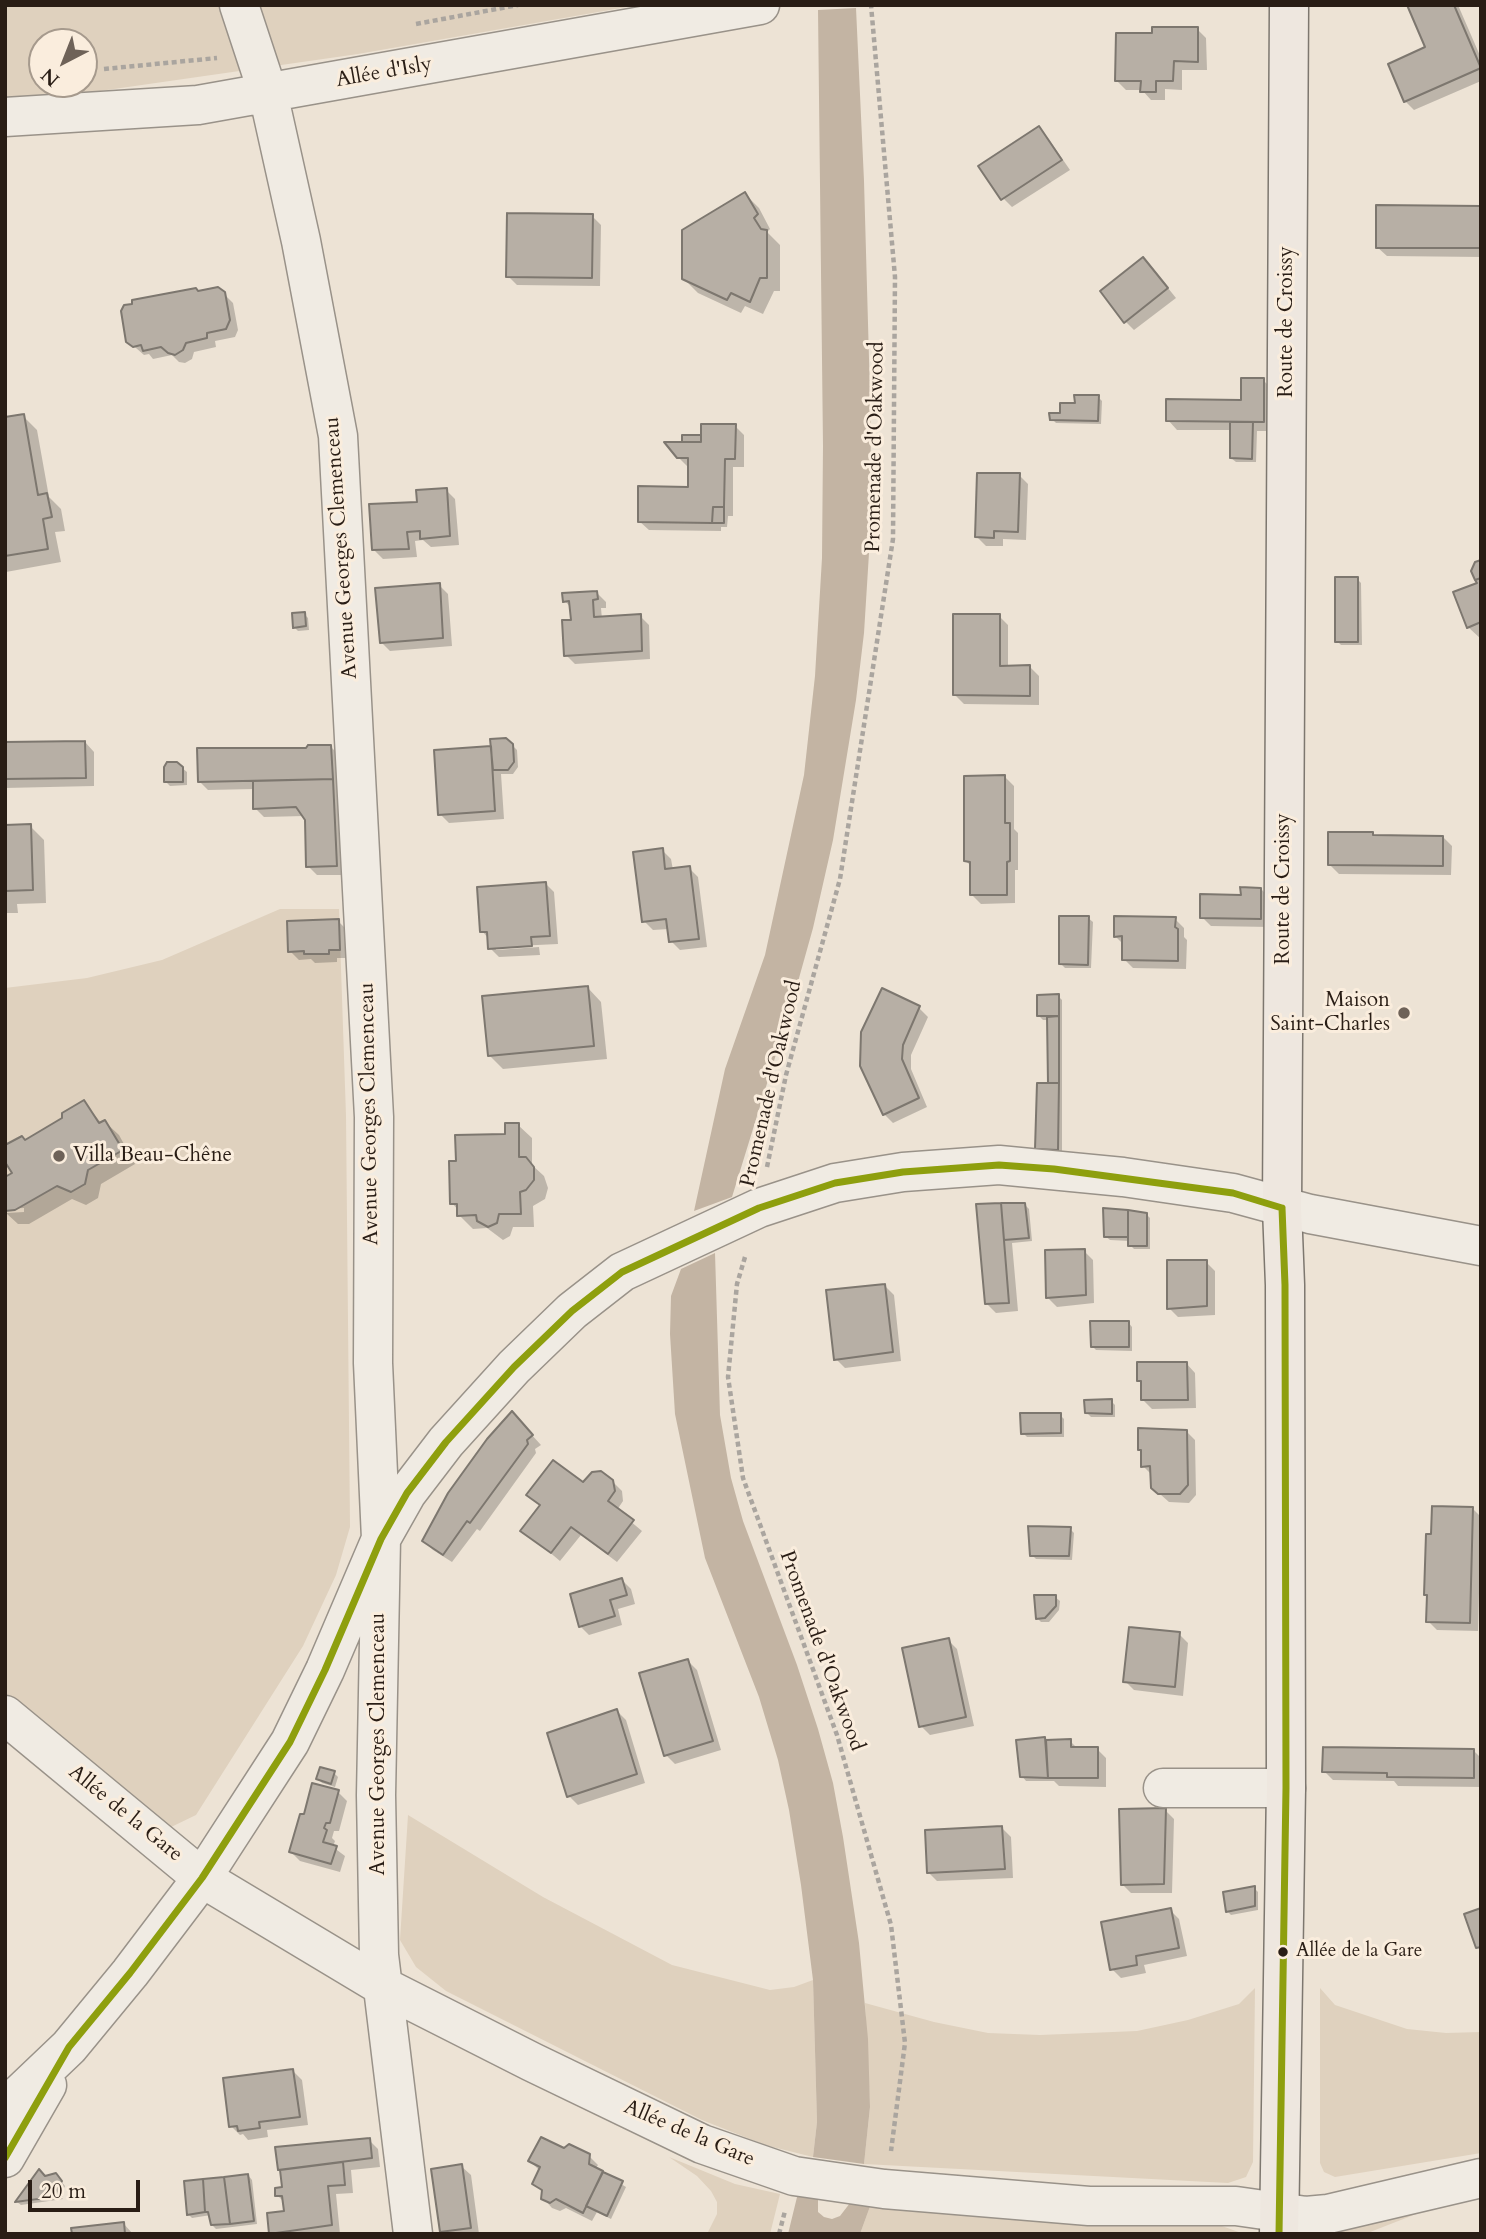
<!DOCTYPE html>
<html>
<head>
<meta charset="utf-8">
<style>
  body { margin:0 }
  #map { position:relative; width:1486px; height:2239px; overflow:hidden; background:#ede3d5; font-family:Cardo,serif }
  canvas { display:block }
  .frame { position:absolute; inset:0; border:7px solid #291d15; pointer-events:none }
  .north { position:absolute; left:28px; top:28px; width:70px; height:70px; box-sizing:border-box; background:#faeddd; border:2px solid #a69a8d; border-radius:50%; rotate:222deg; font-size:19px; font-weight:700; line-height:28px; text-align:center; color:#291d15 }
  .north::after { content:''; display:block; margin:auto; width:24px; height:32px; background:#6e6258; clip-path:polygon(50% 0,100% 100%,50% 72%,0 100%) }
  .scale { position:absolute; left:28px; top:2180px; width:112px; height:32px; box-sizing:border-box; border:4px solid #291d15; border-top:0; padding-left:9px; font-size:21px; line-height:24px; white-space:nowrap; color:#291d15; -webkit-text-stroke:5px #faeddd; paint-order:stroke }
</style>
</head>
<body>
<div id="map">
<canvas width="1486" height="2239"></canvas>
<div class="frame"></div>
<div class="north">N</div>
<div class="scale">20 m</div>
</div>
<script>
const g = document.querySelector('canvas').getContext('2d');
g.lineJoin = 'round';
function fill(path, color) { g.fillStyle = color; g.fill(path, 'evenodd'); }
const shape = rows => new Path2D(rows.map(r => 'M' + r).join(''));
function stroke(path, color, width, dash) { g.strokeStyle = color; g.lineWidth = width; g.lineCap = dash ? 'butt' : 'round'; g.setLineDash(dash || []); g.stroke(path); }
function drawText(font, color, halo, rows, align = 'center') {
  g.font = font + ' Cardo,serif'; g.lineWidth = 6; g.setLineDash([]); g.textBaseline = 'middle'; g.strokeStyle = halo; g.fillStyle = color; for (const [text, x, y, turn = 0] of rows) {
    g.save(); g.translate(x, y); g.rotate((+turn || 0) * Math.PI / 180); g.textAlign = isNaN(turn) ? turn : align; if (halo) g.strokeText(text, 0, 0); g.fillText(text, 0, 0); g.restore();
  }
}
const green = shape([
  [5,5,638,5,358,54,65,96,5,100],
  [42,42,84,42,84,84,42,84],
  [280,909,339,909,346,1116,350,1527,336,1575,303,1646,196,1815,167,1829,5,1695,5,988,87,978,162,960],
  [408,1815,543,1897,672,1965,770,1990,794,1987,813,1980,817,2122,813,2157,765,2145,702,2120,446,1991,416,1967,400,1940],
  [1255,1988,1253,2162,1246,2177,1228,2183,864,2164,870,2107,865,2003,934,2022,988,2033,1040,2035,1137,2031,1188,2020,1239,2004],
  [1320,1988,1335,2005,1407,2029,1446,2033,1481,2032,1481,2153,1335,2177,1324,2172,1320,2163],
  [669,2157,735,2184,780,2194,770,2234,707,2234,717,2214,717,2202,711,2191,697,2176],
  [1452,2200,1365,2234,1324,2234,1328,2227],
  [872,2201,1081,2223,1222,2226,1244,2234,860,2234]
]);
const water = shape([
  [856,8,864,181,871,430,869,553,864,633,856,700,833,840,813,928,794,996,732,1197,694,1211,725,1069,765,955,804,775,815,676,822,558,823,446,818,10],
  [715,1253,720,1415,731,1478,743,1521,797,1665,818,1729,833,1783,843,1837,859,1943,868,2039,870,2107,864,2164,813,2157,817,2122,813,1980,801,1885,789,1810,778,1760,759,1697,705,1558,675,1414,670,1334,671,1296,681,1269],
  [798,2193,818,2195,818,2212,824,2217,832,2219,840,2216,850,2203,872,2201,860,2234,788,2234]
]);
const shadow = shape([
  [1409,5,1458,5,1481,58,1481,81,1414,110,1405,101,1428,48],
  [1197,29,1206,38,1207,70,1182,70,1182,90,1165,89,1165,100,1151,100,1142,90,1126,90,1117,81,1154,35],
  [1039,129,1048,138,1070,170,1012,207,1003,198],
  [745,194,759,208,770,229,767,232,780,245,780,291,774,291,763,314,745,306,741,313,698,293,684,279],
  [1481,208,1481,257,1387,256,1377,247],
  [592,216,601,225,600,286,517,285,508,276],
  [1152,268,1176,298,1134,330,1125,321],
  [198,292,224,294,233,303,238,330,235,337,215,341,216,347,194,352,192,359,185,363,179,362,172,355,153,359,149,354,144,355,128,341],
  [1263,380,1272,389,1272,431,1257,431,1256,462,1236,462,1231,458,1232,430,1177,430,1168,420,1243,401],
  [1098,397,1102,401,1101,424,1056,423,1052,419,1077,405],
  [23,416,37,430,49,497,61,509,65,531,55,532,61,562,6,572,5,419],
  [735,426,744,435,744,467,733,467,733,516,728,516,727,527,721,527,721,531,649,530,639,521,690,489,690,466,687,466,678,457,686,444,700,436],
  [1019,475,1028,484,1026,540,1003,539,1003,546,986,546,977,537],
  [446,490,455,499,459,545,431,547,423,540,415,541,417,557,383,559,374,550,419,504],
  [1481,561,1481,639,1468,627,1479,584],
  [1357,579,1361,583,1362,645,1341,645,1337,641],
  [439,585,448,594,452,646,390,651,381,642],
  [597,593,606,602,606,608,601,608,602,619,640,616,649,625,650,659,575,664,566,655,572,621,571,608,565,601],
  [304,614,308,618,309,630,298,631,294,627],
  [999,616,1008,625,1008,667,1030,667,1039,676,1039,705,964,704,955,695],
  [85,742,94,752,94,786,5,788,5,744],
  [512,745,517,750,518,767,513,774,501,774,504,819,449,823,440,814,436,752],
  [331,747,340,756,345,875,317,875,308,866,307,820,304,816,264,817,255,808,255,789,208,790,199,781,307,750],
  [182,768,187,772,187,785,170,786,166,782],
  [1005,777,1014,786,1014,829,1018,833,1018,870,1015,870,1015,903,981,904,972,895,972,867,966,861],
  [30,826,44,840,46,903,17,904,18,913,5,913,5,827],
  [1372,834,1375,837,1443,837,1452,846,1451,875,1339,874,1330,865],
  [662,850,671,859,673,870,689,868,698,877,707,947,680,950,671,941,669,929,653,930,644,921],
  [545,883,554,892,558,944,496,947,496,950,539,947,540,955,499,957,490,948,489,939,482,931],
  [1261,889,1270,898,1270,927,1211,926,1202,917],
  [1088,918,1093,922,1091,968,1065,968,1061,964],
  [1175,919,1184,928,1184,937,1187,940,1186,969,1133,968,1124,959,1124,945,1116,937],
  [338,921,347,930,348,958,337,958,337,962,315,963,311,959,299,960,290,951],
  [588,988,601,1002,607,1059,503,1069,489,1055],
  [882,990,919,1008,928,1017,911,1055,911,1069,927,1107,893,1123,884,1114],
  [1058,996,1062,1000,1062,1153,1041,1152,1037,1148,1050,1085,1049,1020,1043,1020,1039,1016],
  [84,1102,102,1124,105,1122,119,1135,135,1164,101,1184,98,1198,86,1205,72,1199,29,1224,18,1224,6,1213,24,1212,24,1208,5,1209,25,1142,64,1119],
  [518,1125,532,1138,532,1165,544,1176,548,1188,545,1199,533,1206,534,1227,513,1227,510,1236,503,1240,487,1228,473,1229,459,1215,459,1211,452,1203,457,1163,507,1135],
  [1025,1205,1029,1209,1032,1241,1012,1243,1018,1311,996,1313,987,1304,978,1206],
  [1146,1214,1150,1218,1150,1249,1134,1249,1130,1245,1130,1241,1110,1240,1105,1236],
  [1084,1251,1093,1260,1094,1303,1057,1307,1048,1298],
  [1206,1262,1215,1271,1215,1315,1178,1317,1169,1308],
  [885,1286,894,1295,901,1361,845,1368,836,1359],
  [1128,1322,1132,1327,1132,1351,1096,1350,1092,1346],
  [1186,1363,1195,1373,1196,1408,1152,1409,1143,1400,1142,1384,1139,1381],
  [1111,1401,1115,1405,1115,1417,1091,1417,1087,1413],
  [1060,1415,1064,1419,1064,1437,1027,1437,1023,1433],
  [520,1422,541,1445,535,1449,536,1453,480,1531,477,1529,452,1562,433,1550,424,1541],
  [1186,1431,1195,1440,1196,1495,1189,1503,1169,1502,1152,1487,1152,1475,1143,1466,1143,1452,1140,1450],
  [612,1481,622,1491,623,1501,617,1510,642,1531,617,1562,581,1535,560,1561,523,1530,541,1506,529,1495],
  [1473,1509,1481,1517,1478,1631,1437,1630,1428,1621,1429,1597,1426,1594,1432,1536],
  [1070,1529,1074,1533,1072,1560,1036,1559,1032,1555],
  [622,1580,631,1589,635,1604,618,1609,622,1625,589,1635,580,1626],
  [1055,1597,1060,1601,1059,1610,1049,1622,1041,1622,1037,1618],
  [1179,1634,1188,1643,1183,1696,1134,1690,1125,1681],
  [948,1640,957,1649,974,1726,930,1735,921,1726],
  [688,1661,697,1670,721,1750,675,1764,666,1755],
  [617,1711,626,1720,645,1783,578,1805,569,1796],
  [1045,1739,1048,1742,1070,1741,1078,1749,1097,1749,1106,1758,1106,1787,1059,1786,1054,1781,1026,1781,1022,1776],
  [1474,1751,1481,1758,1481,1787,1398,1786,1394,1781,1333,1780,1324,1771],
  [334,1773,338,1777,335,1787,322,1783,318,1779],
  [338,1792,347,1801,339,1831,334,1831,332,1838,335,1841,333,1847,345,1856,340,1872,300,1861,291,1852],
  [1165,1810,1174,1819,1172,1893,1131,1893,1122,1884],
  [1002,1828,1011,1837,1013,1878,937,1881,928,1872],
  [1254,1888,1258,1892,1258,1910,1231,1915,1227,1911],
  [1170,1910,1179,1919,1187,1956,1144,1965,1146,1973,1121,1978,1112,1969],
  [293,2071,302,2080,308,2125,267,2130,268,2137,248,2140,243,2134,240,2135,231,2126],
  [369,2140,378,2149,380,2167,351,2170,353,2193,336,2194,340,2234,271,2233,286,2213,285,2203,277,2195,284,2188,277,2149],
  [564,2150,589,2156,598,2165,596,2168,598,2170,626,2187,611,2219,597,2212,592,2221,566,2208,560,2211,552,2208,543,2198,543,2193,534,2183,540,2171,530,2161],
  [461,2166,471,2175,479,2234,444,2234,442,2231],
  [248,2175,252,2180,257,2224,216,2229,212,2225,211,2215,192,2218,188,2214],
  [45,2178,60,2180,65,2186,61,2194,23,2199,23,2202,61,2197,63,2199,21,2205,17,2202],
  [123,2223,133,2234,74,2234]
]);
const building = shape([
  [1407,5,1454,5,1481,68,1404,102,1388,64,1425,47,1407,5],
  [1152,27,1198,27,1198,62,1174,61,1173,81,1156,81,1156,92,1140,92,1141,81,1115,81,1116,33,1152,33,1152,27],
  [1039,126,1062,160,1001,200,978,166,1039,126],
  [745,192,758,214,754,218,761,229,767,230,767,278,760,278,750,302,731,293,727,300,682,279,682,230,745,192],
  [1376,205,1481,206,1481,248,1376,248,1376,205],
  [507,213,593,214,592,278,506,277,507,213],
  [1143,257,1168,288,1124,323,1100,291,1143,257],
  [218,287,225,292,230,320,226,329,207,333,207,338,186,343,183,350,175,355,168,353,161,347,143,351,141,345,133,347,126,342,121,311,124,305,132,304,132,300,196,288,198,291,218,287],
  [1241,378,1264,378,1264,422,1166,421,1166,399,1241,400,1241,378],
  [1074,395,1099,395,1098,421,1050,420,1049,413,1060,413,1060,403,1075,403,1074,395],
  [24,414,38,495,47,493,52,517,43,519,48,549,5,556,5,417,24,414],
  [1230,422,1253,422,1252,459,1230,458,1230,422],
  [701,424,736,424,735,459,725,459,724,507,713,507,712,523,638,522,638,486,688,487,688,458,677,458,664,442,701,442,701,424],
  [682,435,701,435,701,442,682,442,682,435],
  [977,473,1020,473,1018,532,994,531,994,538,975,537,977,473],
  [447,488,450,536,420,539,420,531,407,532,409,549,372,550,369,504,417,502,416,490,447,488],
  [713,507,724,507,724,523,712,523,713,507],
  [1481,560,1481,578,1475,580,1471,571,1475,562,1481,560],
  [1335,577,1358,577,1358,642,1335,642,1335,577],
  [1481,578,1481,622,1467,628,1453,592,1477,583,1475,580,1481,578],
  [440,583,443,638,380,643,375,588,440,583],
  [597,591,598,599,593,600,594,617,641,614,642,651,564,656,562,620,571,620,569,601,563,602,562,593,597,591],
  [305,612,306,626,293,628,292,613,305,612],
  [953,614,1000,614,1000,666,1030,665,1030,696,953,695,953,614],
  [506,738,513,744,514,762,508,770,493,770,490,739,506,738],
  [85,741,86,778,5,779,5,742,85,741],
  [308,745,331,745,333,779,198,782,197,748,306,748,308,745],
  [491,746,495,811,438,815,434,750,491,746],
  [167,762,177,762,183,767,183,782,164,782,164,767,167,762],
  [1005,775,1005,823,1010,823,1010,861,1007,862,1007,895,970,895,970,862,964,861,964,776,1005,775],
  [333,779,337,866,306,867,305,820,296,807,253,809,253,781,333,779],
  [31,824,33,890,5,891,5,825,31,824],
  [1328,832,1373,832,1373,835,1443,836,1443,866,1328,865,1328,832],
  [663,848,665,869,690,866,699,939,669,942,666,919,642,922,633,852,663,848],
  [546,882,550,936,531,937,532,946,488,949,487,932,480,932,477,887,546,882],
  [1240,887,1261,888,1261,919,1200,918,1200,894,1241,895,1240,887],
  [1059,916,1089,916,1088,965,1059,964,1059,916],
  [1114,916,1176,917,1175,927,1178,929,1178,961,1122,960,1122,936,1114,937,1114,916],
  [339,919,340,950,329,950,329,954,304,954,304,951,288,952,287,921,339,919],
  [588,986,594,1046,488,1056,482,996,588,986],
  [882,988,920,1006,903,1045,902,1059,919,1098,883,1115,860,1066,861,1032,882,988],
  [1059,994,1059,1016,1037,1016,1037,995,1059,994],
  [1059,1016,1059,1083,1048,1083,1047,1017,1059,1016],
  [1037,1083,1059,1083,1058,1150,1035,1149,1037,1083],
  [84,1100,99,1123,105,1120,123,1150,88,1170,85,1184,71,1192,57,1186,15,1210,5,1211,5,1177,12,1173,5,1162,5,1145,22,1136,25,1140,62,1118,62,1113,84,1100],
  [505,1123,519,1123,519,1157,526,1157,534,1167,534,1180,526,1190,520,1192,521,1214,499,1214,497,1223,488,1227,477,1221,476,1215,457,1216,457,1204,450,1204,449,1161,456,1161,455,1135,505,1134,505,1123],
  [1001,1203,1009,1303,985,1304,976,1204,1001,1203],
  [1001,1203,1025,1203,1029,1238,1004,1240,1001,1203],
  [1103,1208,1128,1210,1128,1237,1104,1237,1103,1208],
  [1128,1210,1147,1213,1147,1246,1128,1246,1128,1210],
  [1085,1249,1086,1295,1046,1298,1045,1250,1085,1249],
  [1167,1260,1207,1260,1207,1306,1167,1309,1167,1260],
  [885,1284,893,1352,834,1360,826,1290,885,1284],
  [1090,1321,1129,1321,1129,1347,1091,1347,1090,1321],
  [1137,1362,1187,1362,1188,1400,1141,1400,1141,1381,1137,1381,1137,1362],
  [1112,1399,1112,1414,1085,1413,1084,1400,1112,1399],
  [512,1411,533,1435,527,1440,528,1444,470,1523,467,1521,443,1555,422,1541,448,1493,487,1439,512,1411],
  [1020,1413,1061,1413,1061,1433,1021,1434,1020,1413],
  [1138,1428,1187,1430,1188,1485,1180,1494,1158,1494,1151,1488,1150,1466,1141,1467,1141,1450,1138,1450,1138,1428],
  [553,1460,583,1482,592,1472,601,1471,613,1480,615,1491,608,1501,634,1520,608,1554,571,1527,551,1553,520,1531,540,1505,526,1495,553,1460],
  [1432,1506,1473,1507,1470,1623,1426,1622,1427,1595,1424,1595,1426,1534,1431,1534,1432,1506],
  [1028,1526,1071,1527,1069,1556,1030,1556,1028,1526],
  [622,1578,627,1595,610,1600,615,1616,579,1627,570,1594,622,1578],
  [1034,1595,1056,1595,1056,1606,1045,1618,1036,1619,1034,1595],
  [1129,1627,1180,1632,1175,1687,1123,1682,1129,1627],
  [949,1638,966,1717,919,1727,902,1648,949,1638],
  [688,1659,713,1741,664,1756,639,1673,688,1659],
  [617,1709,637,1774,567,1797,547,1733,617,1709],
  [1045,1737,1048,1778,1020,1777,1016,1740,1045,1737],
  [1071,1739,1071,1747,1098,1747,1098,1778,1048,1778,1046,1740,1071,1739],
  [1323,1747,1474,1749,1474,1778,1387,1777,1387,1773,1322,1772,1323,1747],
  [320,1767,335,1771,331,1784,316,1779,320,1767],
  [312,1783,339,1790,330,1823,326,1823,324,1828,327,1830,323,1842,337,1846,331,1864,289,1852,300,1814,304,1814,312,1783],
  [1166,1808,1164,1884,1121,1885,1119,1809,1166,1808],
  [1002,1826,1005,1869,927,1873,925,1830,1002,1826],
  [1255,1886,1255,1906,1226,1912,1223,1892,1255,1886],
  [1171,1908,1179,1948,1136,1956,1137,1965,1110,1970,1101,1922,1171,1908],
  [1481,1908,1481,1947,1476,1948,1464,1914,1481,1908],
  [293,2069,300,2117,259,2122,260,2128,238,2131,237,2126,229,2127,223,2078,293,2069],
  [541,2137,564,2148,569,2144,590,2154,589,2164,603,2171,583,2213,556,2199,550,2203,541,2199,542,2190,532,2184,540,2167,528,2161,541,2137],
  [370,2138,372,2158,278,2170,275,2147,370,2138],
  [343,2162,345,2185,328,2186,332,2225,269,2234,267,2213,284,2211,282,2196,275,2196,275,2188,282,2187,280,2170,343,2162],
  [462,2164,471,2228,440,2232,431,2169,462,2164],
  [39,2169,45,2176,56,2173,62,2181,57,2190,62,2196,15,2202,39,2169],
  [603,2172,623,2181,607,2216,586,2206,603,2172],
  [248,2174,254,2221,230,2224,224,2177,248,2174],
  [224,2177,230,2224,211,2225,208,2212,205,2212,203,2179,224,2177],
  [203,2179,205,2212,187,2215,184,2181,203,2179],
  [124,2222,125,2234,72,2234,71,2228,124,2222]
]);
const path = shape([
  [416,24,518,5],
  [104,69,217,58],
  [767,1167,786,1075,840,879,893,539,895,277,871,5],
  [745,1257,737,1284,728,1377,743,1478,837,1735,891,1925,905,2043,891,2151],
  [779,2234,785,2211]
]);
const minor = shape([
  [239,5,268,93,301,241,338,436,374,1117,373,1363,381,1539,376,1795,379,1955,413,2234],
  [5,117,198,105,760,5],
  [5,1715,202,1878,382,1986,532,2062,702,2144,794,2176,884,2189,1089,2206,1236,2206,1306,2216,1328,2214,1481,2178],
  [1163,1788,1286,1788],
  [5,2108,69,2047,130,1973,202,1878,220,1850,290,1742,325,1670,381,1539,407,1493,446,1442,514,1367,572,1311,622,1272,759,1208,835,1183,903,1172,999,1165,1123,1177,1233,1193,1310,1214,1481,1246],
  [5,2158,47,2085]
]);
const major = shape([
  [1279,2234,1286,1788,1285,1285,1282,1208,1289,5]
]);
const bus1 = shape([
  [5,2158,69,2047,130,1973,202,1878,290,1742,325,1670,381,1539,407,1493,446,1442,514,1367,572,1311,622,1272,759,1208,835,1183,903,1172,999,1165,1054,1169,1233,1193,1282,1208],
  [1279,2234,1286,1788,1285,1285,1282,1208]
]);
const markers = [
  [1404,1013,7,"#6e6258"],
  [59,1156,7,"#6e6258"],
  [1283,1952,6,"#291d15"]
];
const busNames = [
  ["Allée de la Gare",1296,1952]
];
const streetNames = [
  ["Allée d'Isly",384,73,-10],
  ["Route de Croissy",1287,322,-90],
  ["Promenade d'Oakwood",876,447,-89],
  ["Avenue Georges Clemenceau",342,548,-94],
  ["Route de Croissy",1284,889,-90],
  ["Promenade d'Oakwood",772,1084,-77],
  ["Avenue Georges Clemenceau",370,1114,-91],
  ["Promenade d'Oakwood",821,1651,70],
  ["Avenue Georges Clemenceau",379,1744,-90],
  ["Allée de la Gare",125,1814,39],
  ["Allée de la Gare",689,2134,23]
];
const poiNames = [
  ["Maison",1390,1001],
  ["Saint-Charles",1390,1025],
  ["Villa Beau-Chêne",73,1156,"left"]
];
fill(green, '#dfd1be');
fill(water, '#c3b4a3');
fill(shadow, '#0003');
fill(building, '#b7afa5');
stroke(building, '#7d776f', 2);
stroke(minor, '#999289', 41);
stroke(major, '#7d776f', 41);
stroke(path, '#aaa59f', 4.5, [5, 3.5]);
stroke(minor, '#f0ebe3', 38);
stroke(major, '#eee7df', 38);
stroke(bus1, '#8e9f0e', 7);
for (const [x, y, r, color] of markers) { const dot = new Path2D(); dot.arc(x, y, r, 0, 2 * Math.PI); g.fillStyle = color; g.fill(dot); stroke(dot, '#faeddd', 2.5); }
drawText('19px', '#291d15', '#faeddd', busNames, 'left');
drawText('21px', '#291d15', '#faeddd', streetNames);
drawText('21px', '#291d15', '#faeddd', poiNames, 'right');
</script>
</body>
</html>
